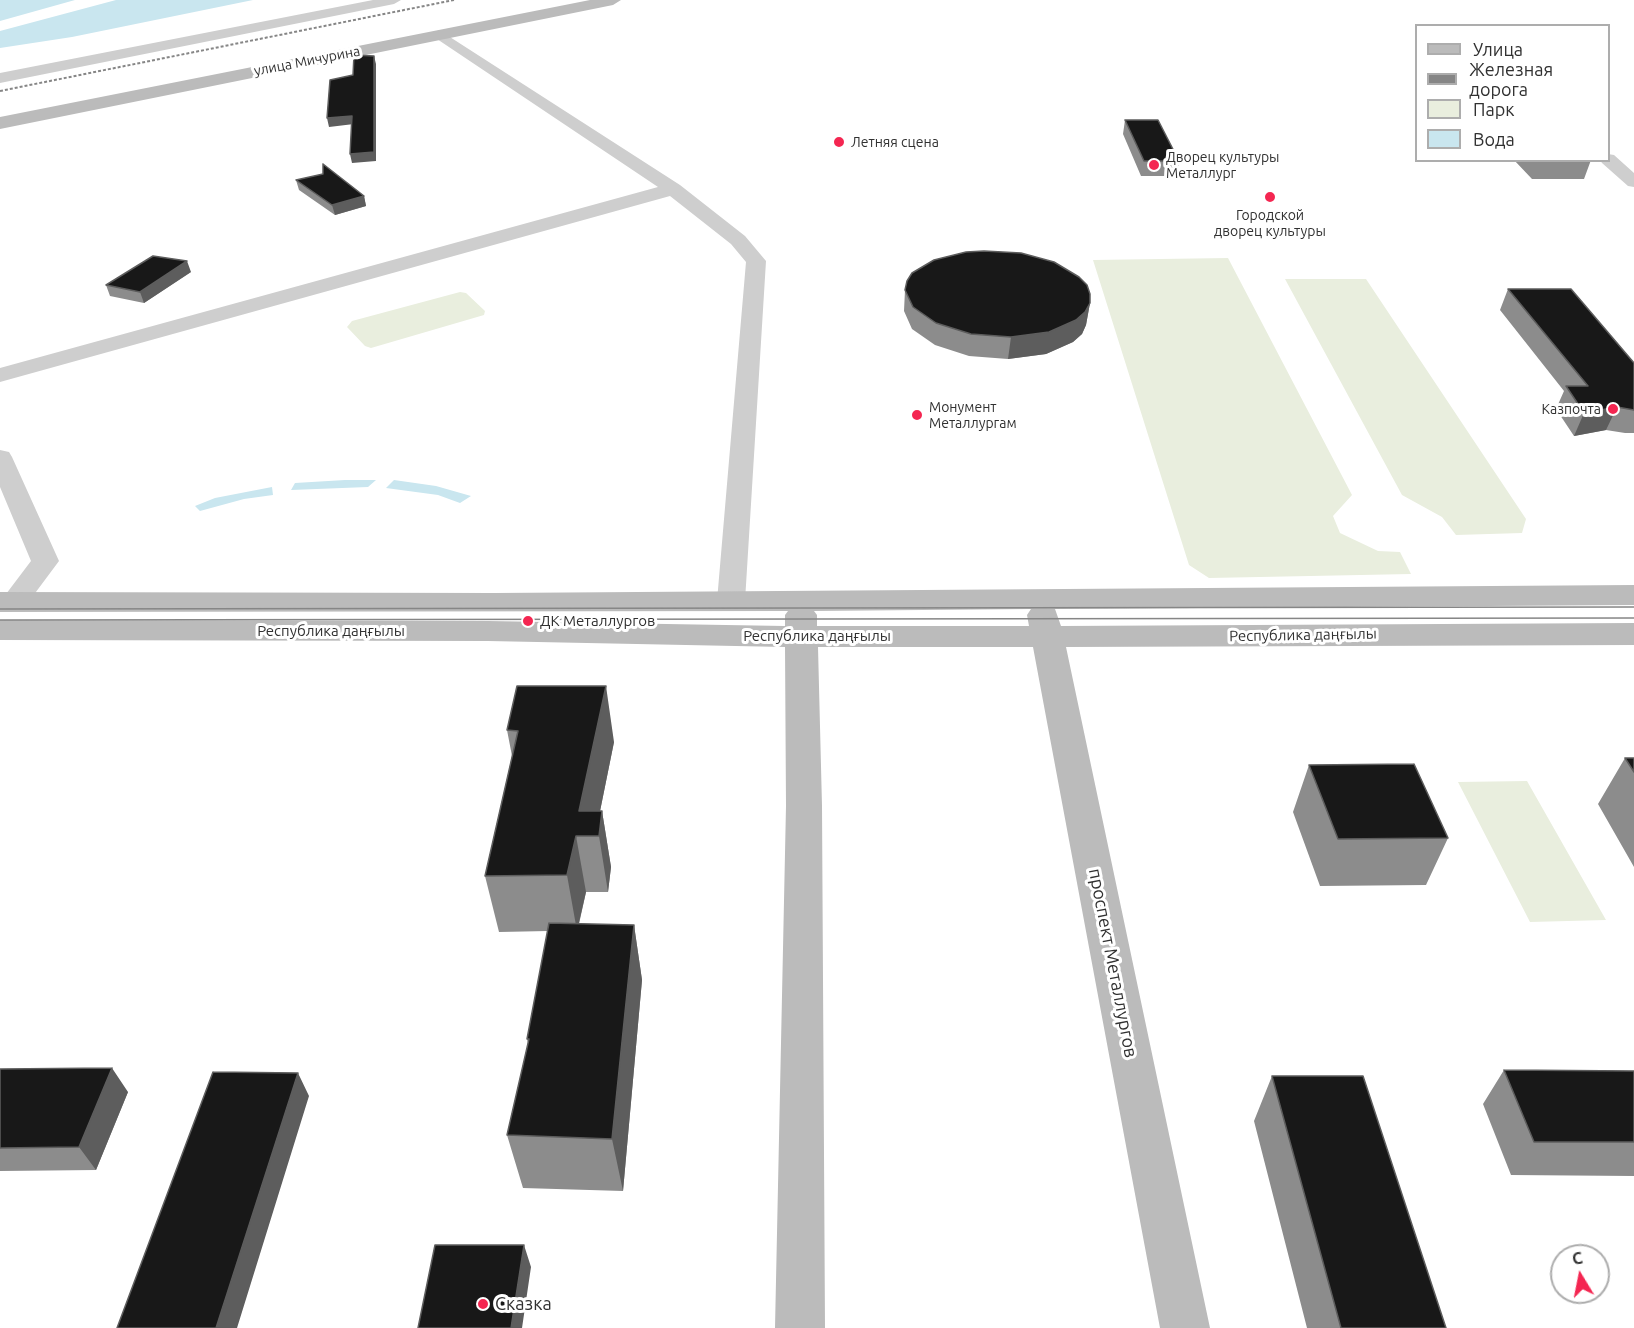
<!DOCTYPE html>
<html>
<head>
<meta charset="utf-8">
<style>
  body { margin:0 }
  #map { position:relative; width:1634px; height:1328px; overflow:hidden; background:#fff; font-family:Ubuntu,sans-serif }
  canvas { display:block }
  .legend { position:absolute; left:1415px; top:24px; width:195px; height:138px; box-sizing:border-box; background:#fff; border:2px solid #adadad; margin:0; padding:8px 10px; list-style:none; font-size:18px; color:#313131 }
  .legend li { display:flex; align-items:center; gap:12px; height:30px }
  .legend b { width:30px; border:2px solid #adadad }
  .north { position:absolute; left:1550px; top:1244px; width:60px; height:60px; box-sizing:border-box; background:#fff; border:2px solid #adadad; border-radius:50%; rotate:350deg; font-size:16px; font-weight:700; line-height:24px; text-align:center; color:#313131 }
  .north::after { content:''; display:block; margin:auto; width:21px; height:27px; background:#f42651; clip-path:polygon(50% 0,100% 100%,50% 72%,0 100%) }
</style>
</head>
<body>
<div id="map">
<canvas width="1634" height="1328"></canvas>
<ul class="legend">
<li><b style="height:8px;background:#bbb"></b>Улица</li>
<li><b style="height:8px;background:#868686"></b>Железная дорога</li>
<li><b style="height:16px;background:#e9eede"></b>Парк</li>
<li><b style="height:16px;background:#c9e6ef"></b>Вода</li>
</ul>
<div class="north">С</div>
</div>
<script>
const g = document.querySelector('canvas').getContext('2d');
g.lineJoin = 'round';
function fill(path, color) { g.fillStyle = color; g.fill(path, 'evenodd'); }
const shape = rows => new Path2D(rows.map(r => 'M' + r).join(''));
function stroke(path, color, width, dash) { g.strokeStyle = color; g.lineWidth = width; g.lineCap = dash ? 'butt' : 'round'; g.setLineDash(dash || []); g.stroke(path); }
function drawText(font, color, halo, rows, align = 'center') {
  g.font = font + ' Ubuntu,sans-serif'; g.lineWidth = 6; g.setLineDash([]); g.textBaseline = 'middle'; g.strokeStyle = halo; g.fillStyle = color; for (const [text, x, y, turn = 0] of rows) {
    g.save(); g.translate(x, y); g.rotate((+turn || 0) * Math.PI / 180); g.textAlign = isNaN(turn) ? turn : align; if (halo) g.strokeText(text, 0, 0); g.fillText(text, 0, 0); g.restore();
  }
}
const green = shape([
  [1228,258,1352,495,1333,516,1340,533,1378,551,1400,552,1411,574,1209,578,1189,565,1093,260],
  [1285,279,1366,279,1526,519,1522,533,1456,535,1442,517,1402,495],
  [460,292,466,293,485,311,484,315,371,348,365,346,347,327,352,321],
  [1527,781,1606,920,1530,922,1458,782]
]);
const water = shape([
  [0,0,75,0,0,21],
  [116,0,253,0,72,37,0,48,0,31],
  [345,480,376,480,368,487,291,490,295,483],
  [394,480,436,486,471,496,460,503,438,495,386,488],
  [272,487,273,495,244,499,200,511,195,506,215,498]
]);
const street = shape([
  [373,0,401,0,394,4,0,83,0,73,373,0],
  [439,30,680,185,745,236,766,261,745,601,741,607,731,610,721,607,717,601,746,262,731,244,670,196,0,382,0,368,658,187,434,37,432,34,439,30],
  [1608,154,1614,155,1634,173,1634,187,1628,186,1602,163,1600,160,1608,160,1608,154],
  [0,450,9,452,12,457,59,561,24,608,14,611,4,608,0,602,31,561,0,487,0,450]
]);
const secondary = shape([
  [590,0,621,0,613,5,0,129,0,117,590,0],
  [1634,585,1634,605,1055,609,1061,626,1634,623,1634,645,1066,647,1210,1328,1160,1328,1033,647,818,647,822,806,825,1328,775,1328,786,806,785,647,488,641,0,640,0,620,488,621,785,626,785,615,788,611,0,612,0,592,495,593,1634,585],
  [1031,609,1027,615,1029,626,817,626,817,615,814,611,1031,609]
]);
const tram = shape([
  [0,609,1634,607],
  [0,620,1634,618]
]);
const rail = shape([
  [0,91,454,0]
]);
const wall = shape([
  [1125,120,1179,161,1177,176,1141,176,1123,134],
  [1514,160,1591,160,1584,179,1532,179],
  [296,180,364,196,366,206,335,215,299,190],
  [191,272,144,303,110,296,106,285],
  [1508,289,1634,363,1634,433,1625,433,1606,430,1574,436,1556,409,1564,391,1500,310],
  [905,290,1090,303,1086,325,1082,334,1073,342,1046,354,1008,359,969,356,935,345,912,329,904,311],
  [507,730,614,742,600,811,602,811,611,867,608,892,586,892,579,924,634,925,642,980,623,1191,523,1188,507,1135,528,1043,527,1039,548,931,499,932,485,876,512,756],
  [1625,758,1634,758,1634,867,1598,804],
  [1309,765,1448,838,1426,885,1320,886,1293,812],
  [0,1069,128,1092,96,1170,0,1171],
  [1504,1070,1634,1071,1634,1176,1511,1175,1483,1104],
  [1272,1076,1446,1328,1307,1328,1254,1121]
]);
const shadedWall = shape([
  [374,56,376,64,376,161,352,163,350,154],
  [352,116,354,124,329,127,327,118],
  [364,196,366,206,335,215,332,205],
  [187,261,191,272,144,303,140,292],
  [1090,303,1086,325,1082,334,1073,342,1046,354,1008,359,1011,337],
  [1617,407,1606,430,1574,436,1584,413],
  [606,686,614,742,595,836,579,811],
  [602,811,611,867,608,892,599,836],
  [576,836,586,892,577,931,567,875],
  [634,925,642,980,623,1191,612,1139],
  [112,1068,128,1092,96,1170,79,1147],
  [298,1073,309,1096,237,1328,216,1328],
  [524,1245,531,1267,522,1328,511,1328]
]);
const building = shape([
  [354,55,374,56,374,152,350,154,352,116,327,118,330,80,353,75,354,55],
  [1125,120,1158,120,1179,161,1144,161,1125,120],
  [323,164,364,196,332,205,296,180,323,174,323,164],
  [984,251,1021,253,1054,262,1079,277,1087,285,1090,294,1090,303,1085,312,1076,320,1049,332,1011,337,971,334,936,323,913,307,905,290,907,281,912,273,934,260,966,252,984,251],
  [153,256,187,261,140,292,106,285,153,256],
  [1508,289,1571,289,1634,363,1634,410,1617,407,1584,413,1566,386,1588,386,1508,289],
  [517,686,606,686,579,811,602,811,599,836,576,836,567,875,485,876,518,731,507,730,517,686],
  [1625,758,1634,758,1634,772,1625,758],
  [1414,764,1448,838,1338,839,1309,765,1414,764],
  [549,923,634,925,612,1139,507,1135,529,1039,527,1039,549,923],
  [112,1068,79,1147,0,1148,0,1069,112,1068],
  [1504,1070,1634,1071,1634,1142,1534,1142,1504,1070],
  [213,1072,298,1073,216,1328,117,1328,213,1072],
  [1272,1076,1363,1076,1446,1328,1341,1328,1272,1076],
  [435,1245,524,1245,511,1328,418,1328,435,1245]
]);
const markers = [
  [839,142,6,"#f42651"],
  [1154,165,6,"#f42651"],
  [1270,197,6,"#f42651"],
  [1613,409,6,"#f42651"],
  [917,415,6,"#f42651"],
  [528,621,6,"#f42651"],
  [483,1304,6,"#f42651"]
];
const farStreetnames = [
  ["улица Мичурина",307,61,-11]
];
const farPoinames = [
  ["Летняя сцена",851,142],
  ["Дворец культуры",1166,157],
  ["Металлург",1166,173],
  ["Городской",1270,215,"center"],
  ["дворец культуры",1270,231,"center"],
  ["Монумент",929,407],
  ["Металлургам",929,423],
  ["Казпочта",1601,409,"right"]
];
const poiNames = [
  ["ДК Металлургов",540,621]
];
const streetNames = [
  ["Республика даңғылы",331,631],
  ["Республика даңғылы",1303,635,-1],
  ["Республика даңғылы",817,636]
];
const nearStreetnames = [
  ["проспект Металлургов",1113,963,79]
];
const nearPoinames = [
  ["Сказка",495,1304]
];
fill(green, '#e9eede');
fill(water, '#c9e6ef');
fill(street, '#cecece');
fill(secondary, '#bbb');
stroke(tram, '#868686', 1.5);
stroke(rail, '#868686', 2, [3, 2]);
fill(wall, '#8c8c8c');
fill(shadedWall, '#5d5d5d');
fill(building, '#181818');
stroke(building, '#5d5d5d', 1.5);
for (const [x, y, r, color] of markers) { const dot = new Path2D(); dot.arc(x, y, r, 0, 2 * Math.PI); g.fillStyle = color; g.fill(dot); stroke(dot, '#fff', 2); }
drawText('14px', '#313131', '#fff', farStreetnames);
drawText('14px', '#313131', '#fff', farPoinames, 'left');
drawText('15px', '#313131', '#fff', poiNames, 'left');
drawText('15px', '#313131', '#fff', streetNames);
drawText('18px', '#313131', '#fff', nearStreetnames);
drawText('18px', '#313131', '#fff', nearPoinames, 'left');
</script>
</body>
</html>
